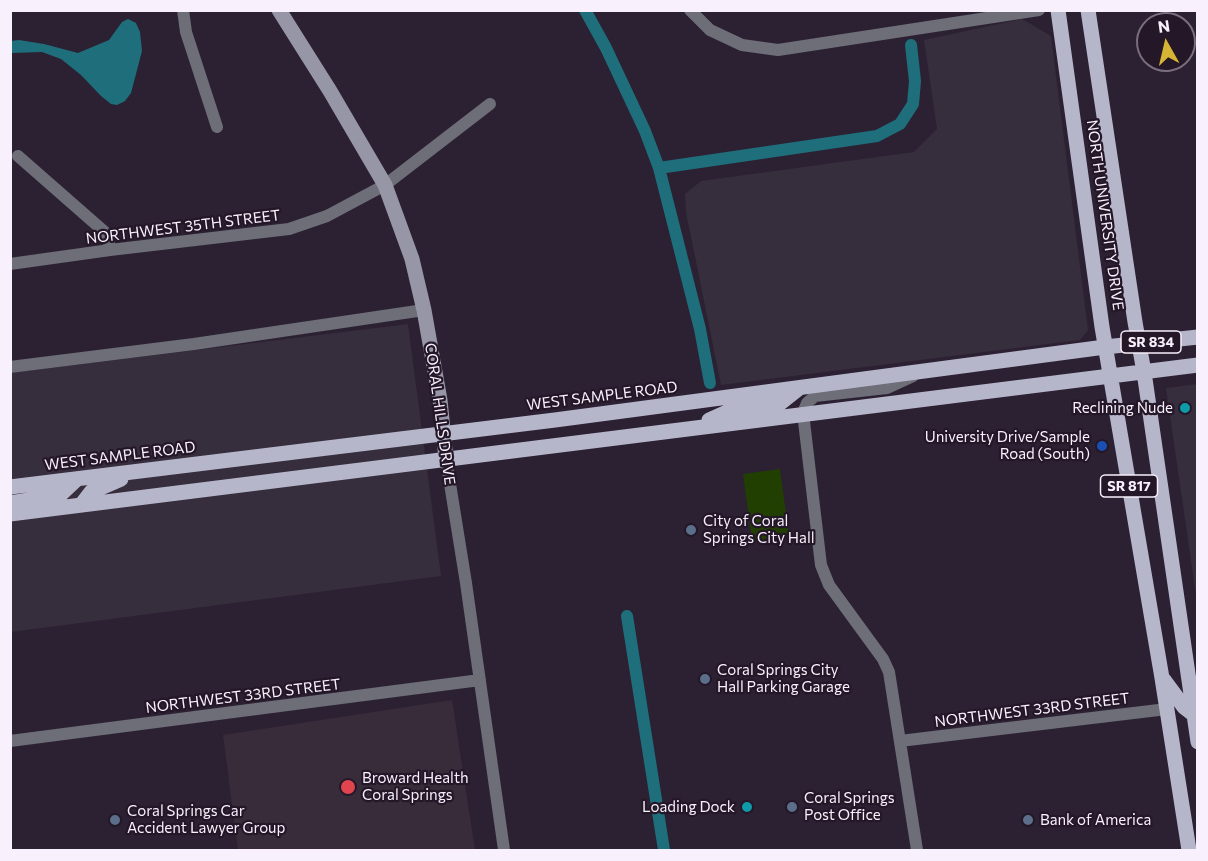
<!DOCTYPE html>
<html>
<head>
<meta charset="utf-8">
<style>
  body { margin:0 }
  #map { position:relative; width:1208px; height:861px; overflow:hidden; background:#2c2132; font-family:Commissioner,sans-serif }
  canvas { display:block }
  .frame { position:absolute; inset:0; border:12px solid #f8f0fc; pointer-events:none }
  .north { position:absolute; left:1136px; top:12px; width:60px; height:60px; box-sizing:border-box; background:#231728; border:2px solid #786e7d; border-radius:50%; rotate:352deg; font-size:16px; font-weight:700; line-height:24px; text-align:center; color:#f8f0fc }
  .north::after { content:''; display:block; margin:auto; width:21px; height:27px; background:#d6b534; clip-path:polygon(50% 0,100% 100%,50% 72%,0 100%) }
</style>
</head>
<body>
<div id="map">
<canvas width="1208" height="861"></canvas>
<div class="frame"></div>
<div class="north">N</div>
</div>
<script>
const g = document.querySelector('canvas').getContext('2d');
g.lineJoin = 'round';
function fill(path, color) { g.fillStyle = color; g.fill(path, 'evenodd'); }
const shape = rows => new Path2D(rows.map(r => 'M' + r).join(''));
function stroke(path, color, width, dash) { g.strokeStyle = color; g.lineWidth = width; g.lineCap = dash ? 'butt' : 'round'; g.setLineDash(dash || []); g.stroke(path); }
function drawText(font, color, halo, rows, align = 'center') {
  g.font = font + ' Commissioner,sans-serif'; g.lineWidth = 4.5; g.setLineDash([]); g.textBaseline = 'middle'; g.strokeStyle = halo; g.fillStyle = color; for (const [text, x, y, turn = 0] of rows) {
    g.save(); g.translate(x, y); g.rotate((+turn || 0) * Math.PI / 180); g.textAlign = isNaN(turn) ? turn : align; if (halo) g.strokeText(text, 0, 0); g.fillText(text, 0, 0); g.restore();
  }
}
const commercial = shape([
  [1022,19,1051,36,1088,330,1080,340,721,385,686,212,685,194,701,181,914,152,937,129,924,40],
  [408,324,441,576,11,632,10,373],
  [1197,384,1198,384,1197,602,1166,388]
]);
const medical = shape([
  [452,700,475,850,238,850,223,735]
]);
const green = shape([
  [780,469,789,536,752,541,743,474]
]);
const water = shape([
  [128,19,136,23,140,32,142,51,131,93,125,101,117,105,111,104,101,96,81,75,61,59,42,52,11,53,11,41,19,40,44,44,78,53,109,40,122,22]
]);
const canal = shape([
  [585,10,606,48,645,131,659,168,700,329,710,383],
  [659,168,877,136,900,124,913,104,915,81,911,45],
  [627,616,664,850]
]);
const street = shape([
  [183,10,186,32,217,127],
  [690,10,710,30,742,45,778,50,1039,10],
  [18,156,107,234,110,250],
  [10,264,110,250,289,229,327,216,385,185,490,104],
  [10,367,194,344,424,310],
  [913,376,887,388,815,396,807,403,803,413,821,565,829,585,883,659,889,672,917,850],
  [446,459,466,583,504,850],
  [10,741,480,680],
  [900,741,1167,709]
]);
const secondary = shape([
  [279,10,330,91,385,185,412,259,424,310,440,400,446,459]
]);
const primary = shape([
  [1058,10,1102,327,1162,678,1189,850],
  [1088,10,1135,322,1144,372,1198,742],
  [709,420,729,411,779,404,798,389],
  [10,487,555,420,1105,347,1198,337],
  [10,503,60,495,77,479],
  [81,505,91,492,121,479],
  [10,514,1198,365],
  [1164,680,1184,707,1193,714]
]);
const markers = [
  [1185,408,6,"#0f9aa8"],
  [1102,446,6,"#1a4fb4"],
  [691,530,6,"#5c6f8a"],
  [705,679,6,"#5c6f8a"],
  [348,787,8,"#e0444e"],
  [747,807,6,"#0f9aa8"],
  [792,807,6,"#5c6f8a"],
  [115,820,6,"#5c6f8a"],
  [1028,820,6,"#5c6f8a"]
];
const shields = [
  [1151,342,60],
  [1129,486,57]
];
const shieldNames = [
  ["SR 834",1151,342],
  ["SR 817",1129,486]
];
const streetNames = [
  ["NORTH UNIVERSITY DRIVE",1105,215,82],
  ["NORTHWEST 35TH STREET",183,227,-7],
  ["WEST SAMPLE ROAD",602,396,-7],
  ["CORAL HILLS DRIVE",440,414,82],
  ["WEST SAMPLE ROAD",120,456,-7],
  ["NORTHWEST 33RD STREET",243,696,-7],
  ["NORTHWEST 33RD STREET",1032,710,-7]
];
const poiNames = [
  ["Reclining Nude",1173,408,"right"],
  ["University Drive/Sample",1090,437,"right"],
  ["Road (South)",1090,454,"right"],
  ["City of Coral",703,521],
  ["Springs City Hall",703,538],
  ["Coral Springs City",717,670],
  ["Hall Parking Garage",717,687],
  ["Broward Health",362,778],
  ["Coral Springs",362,795],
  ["Coral Springs",804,798],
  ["Post Office",804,815],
  ["Loading Dock",735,807,"right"],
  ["Coral Springs Car",127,811],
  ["Accident Lawyer Group",127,828],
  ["Bank of America",1040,820]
];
fill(commercial, '#362d3d');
fill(medical, '#392c3a');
fill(green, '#203f00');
fill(water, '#1e6e7b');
stroke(canal, '#1e6e7b', 12);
stroke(street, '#6d6e78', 12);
stroke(secondary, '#9696a7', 15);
stroke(primary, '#b6b6cb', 15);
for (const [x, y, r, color] of markers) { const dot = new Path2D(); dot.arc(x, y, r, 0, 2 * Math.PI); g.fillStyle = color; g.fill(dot); stroke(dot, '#231728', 2); }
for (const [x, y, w] of shields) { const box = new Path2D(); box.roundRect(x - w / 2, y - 11, w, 22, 4.5); g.fillStyle = '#231728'; g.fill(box); stroke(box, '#f8f0fc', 1.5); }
drawText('bold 14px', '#f8f0fc', null, shieldNames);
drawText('15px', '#f8f0fc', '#231728', streetNames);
drawText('15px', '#f8f0fc', '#231728', poiNames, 'left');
</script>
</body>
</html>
